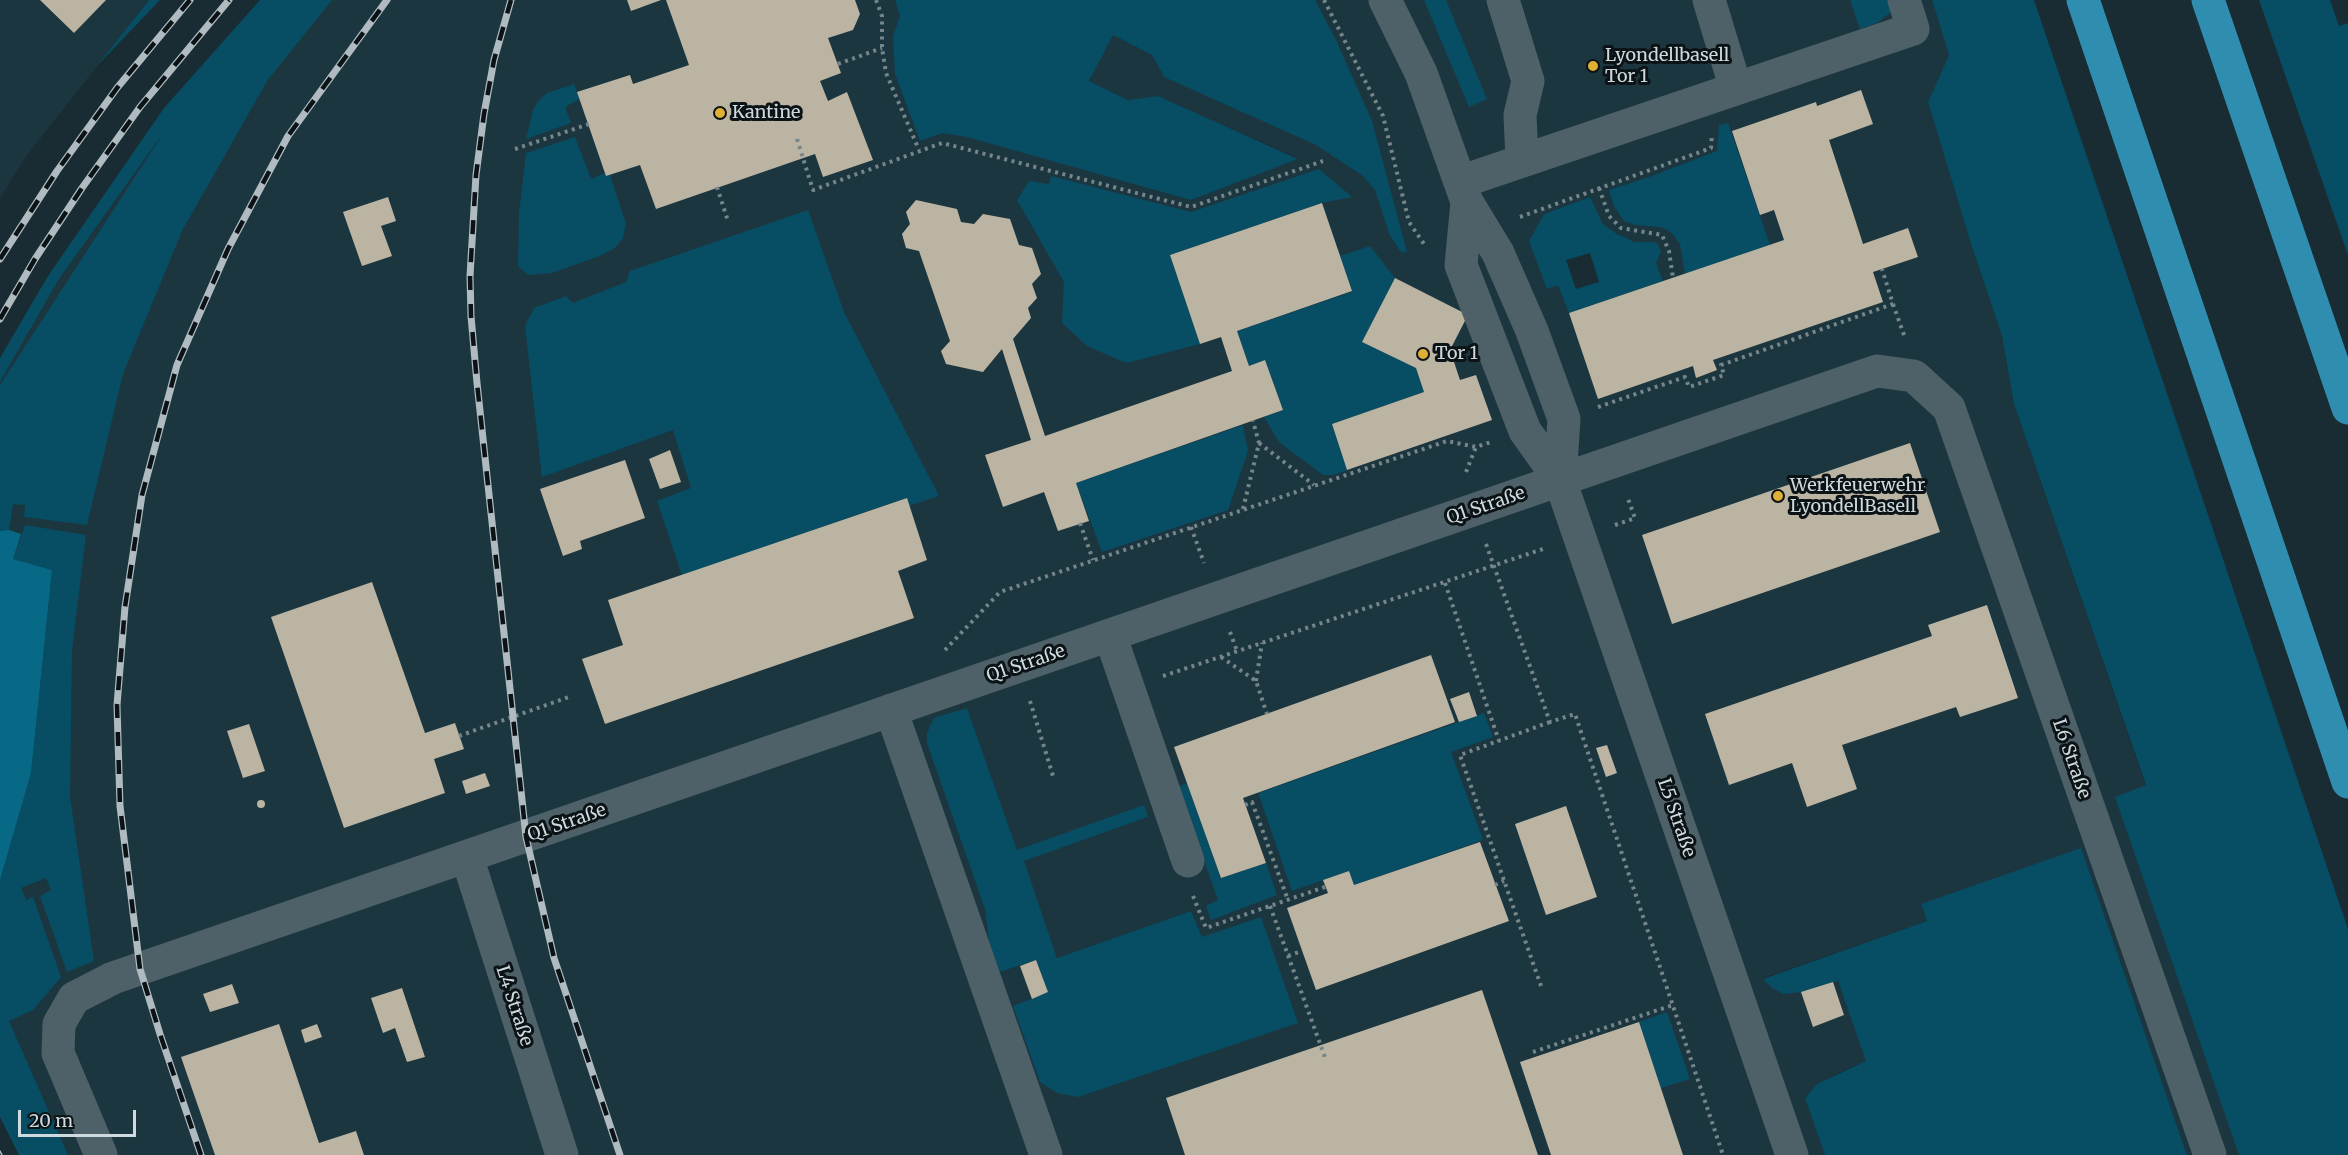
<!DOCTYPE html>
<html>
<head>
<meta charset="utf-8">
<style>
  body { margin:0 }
  #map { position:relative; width:2348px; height:1155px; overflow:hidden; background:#1a2c33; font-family:Merriweather,serif }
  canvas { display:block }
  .scale { position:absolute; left:18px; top:1110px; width:118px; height:27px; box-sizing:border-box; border:3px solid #cfdade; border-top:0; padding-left:8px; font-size:18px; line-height:21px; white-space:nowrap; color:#cfdade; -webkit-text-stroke:4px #0b1316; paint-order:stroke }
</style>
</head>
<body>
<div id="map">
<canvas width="2348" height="1155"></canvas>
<div class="scale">20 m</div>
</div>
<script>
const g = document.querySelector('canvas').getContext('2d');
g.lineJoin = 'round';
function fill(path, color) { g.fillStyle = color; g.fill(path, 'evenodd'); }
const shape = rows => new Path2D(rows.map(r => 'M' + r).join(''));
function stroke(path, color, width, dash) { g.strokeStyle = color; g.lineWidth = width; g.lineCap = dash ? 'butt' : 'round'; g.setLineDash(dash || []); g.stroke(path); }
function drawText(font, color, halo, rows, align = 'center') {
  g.font = font + ' Merriweather,serif'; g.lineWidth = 6; g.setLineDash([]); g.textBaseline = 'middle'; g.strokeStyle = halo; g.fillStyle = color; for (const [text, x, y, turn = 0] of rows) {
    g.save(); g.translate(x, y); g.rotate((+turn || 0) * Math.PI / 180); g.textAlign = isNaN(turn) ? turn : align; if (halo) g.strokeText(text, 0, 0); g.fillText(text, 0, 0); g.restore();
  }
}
const built = shape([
  [0,0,149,0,24,159,0,198],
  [276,0,924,0,1191,200,1298,158,1158,97,1128,100,1089,81,1112,34,1152,55,1164,77,1213,0,1932,0,1949,55,1928,102,1971,244,2002,336,2014,404,2273,1155,2187,1155,2081,849,1921,905,1927,921,1763,978,1772,988,1838,981,1867,1061,1832,1076,1805,1097,1825,1155,68,1155,0,1001,0,382,59,279,177,114],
  [1590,197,1603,224,1617,234,1635,242,1656,242,1656,263,1663,281,1569,313,1558,285,1544,214],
  [1352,291,1362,342,1415,368,1332,424,1347,469,1264,417,1283,410,1265,360,1238,331],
  [967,708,1017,850,1148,817,1023,861,1057,958,1191,911,1201,937,1013,1006,1048,992,1036,960,1000,972,989,942],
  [1477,716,1354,884,1349,871,1292,890,1258,793]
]);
const green = shape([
  [149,0,160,0,96,67],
  [260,0,332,0,267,81,182,231,123,374,87,525,24,517,25,505,13,504,9,530,0,531,0,385,164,132,59,279,0,382,0,358,48,276,164,108],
  [895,0,1315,0,1337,42,1372,121,1407,252,1401,252,1390,236,1375,190,1363,176,1316,145,1164,77,1152,55,1113,35,1089,81,1128,100,1158,96,1298,159,1191,200,967,137,942,133,920,141,895,74,893,36,900,16],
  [1424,0,1446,0,1487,99,1469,107],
  [1850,0,1895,0,1895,9,1877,23,1860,29],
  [1932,0,2034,0,2348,929,2348,1155,2239,1155,2115,797,2146,785,2014,404,2002,336,1971,244,1928,102,1949,55],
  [2259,0,2330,0,2339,26,2348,23,2348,255],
  [574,84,580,99,565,107,571,123,526,139,533,110,538,101,547,93],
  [1728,123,1770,245,1685,274,1680,244,1672,233,1661,227,1635,225,1624,221,1615,208,1609,190,1649,177,1717,151,1719,125],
  [575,137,591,179,605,173,606,176,610,175,626,224,623,238,615,248,597,257,552,273,528,275,518,266,519,214,526,153],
  [1319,169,1352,197,1322,203,1170,255,1200,344,1126,363,1087,346,1062,323,1064,282,1017,200,1029,181,1049,184,1051,176,1191,212],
  [1590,197,1603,224,1617,234,1635,242,1656,242,1661,251,1656,263,1663,281,1569,313,1558,285,1547,289,1529,241,1544,214],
  [1590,253,1599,282,1576,289,1566,260],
  [808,210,844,312,939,496,909,506,906,498,682,575,657,501,691,488,673,430,542,477,525,326,534,308,566,296,573,303,626,282,630,271],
  [1370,246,1395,278,1362,342,1416,368,1424,392,1332,424,1347,470,1333,475,1323,475,1279,442,1264,417,1283,410,1265,360,1249,366,1237,331,1351,292,1340,256],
  [1243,425,1248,451,1228,510,1102,552,1076,483],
  [25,525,86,535,72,650,70,797,94,961,67,972,40,896,51,890,46,878,21,888,26,900,33,897,61,977,33,1010,9,1021,68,1155,19,1155,0,1117,0,880,31,773,52,570,13,559],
  [967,708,1017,850,1144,805,1148,817,1024,861,1057,958,1191,911,1202,937,1261,917,1298,1023,1078,1097,1057,1093,1040,1082,1013,1006,1048,992,1036,960,1000,972,989,942,985,909,927,743,927,733,934,718],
  [1484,713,1493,737,1451,752,1483,840,1354,885,1349,871,1292,891,1258,793],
  [1187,783,1221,878,1266,863,1277,895,1211,920,1206,906,1218,900,1178,787],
  [2081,848,2187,1155,1825,1155,1805,1098,1817,1084,1866,1061,1838,981,1801,992,1784,994,1772,988,1763,979,1927,921,1921,904],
  [1667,1012,1690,1079,1661,1088,1639,1022]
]);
const forest = shape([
  [9,530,21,534,13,559,52,570,31,773,0,880,0,531]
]);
const building = shape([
  [40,0,106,0,74,33],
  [627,0,661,0,631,11],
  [666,0,855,0,860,14,853,30,828,38,841,73,820,81,828,101,847,92,873,160,823,177,815,154,656,209,640,165,606,176,577,92,630,75,633,84,689,65],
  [1861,90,1873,124,1829,140,1854,216,1863,244,1908,228,1918,257,1873,272,1883,302,1713,360,1717,370,1696,378,1693,366,1598,399,1569,313,1784,240,1774,210,1760,215,1732,131,1816,102,1817,106],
  [388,197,396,221,381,226,392,256,362,266,343,212],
  [916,200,957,209,961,222,974,224,983,214,1010,219,1019,245,1032,248,1041,274,1032,284,1037,298,1028,308,1031,318,1013,339,1045,436,1232,371,1221,337,1200,344,1170,255,1322,203,1352,291,1237,331,1249,366,1265,360,1283,410,1076,483,1089,521,1058,531,1044,492,1003,507,985,455,1031,440,1002,349,983,372,946,364,941,351,950,341,919,251,906,248,902,234,910,224,906,212],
  [1395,278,1468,315,1450,350,1460,380,1476,375,1492,420,1347,470,1332,424,1424,392,1416,368,1362,342],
  [1910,443,1940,532,1672,624,1642,535],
  [670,450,681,482,660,489,649,459],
  [625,460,645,518,580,541,582,549,563,556,540,489],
  [907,498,927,560,898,571,914,618,605,724,582,659,623,645,608,600],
  [372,582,425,733,455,723,464,749,434,759,445,793,344,828,271,617],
  [1987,605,2018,698,1960,717,1956,707,1842,745,1857,789,1807,807,1792,763,1729,785,1705,714,1932,636,1928,625],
  [1431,655,1455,722,1243,798,1266,863,1221,878,1174,747],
  [1469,692,1477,716,1459,722,1450,699],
  [249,724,265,771,243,778,227,731],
  [1607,745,1617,773,1606,777,1596,748],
  [485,773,490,786,466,794,462,781],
  '257 804a4 4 0 1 1 8 0a4 4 0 1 1-8 0Z',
  [1566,806,1597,897,1546,915,1515,824],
  [1480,842,1509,921,1316,990,1287,908,1328,893,1323,880,1349,871,1354,885],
  [1036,960,1048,992,1032,999,1020,966],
  [1833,982,1844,1015,1813,1027,1801,992],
  [232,984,239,1003,210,1012,203,994],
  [402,988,425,1057,407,1062,395,1028,383,1033,371,998],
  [1482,990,1538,1155,1185,1155,1166,1098],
  [1639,1022,1683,1155,1551,1155,1520,1062],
  [279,1024,319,1143,356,1131,364,1155,215,1155,181,1057],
  [317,1024,322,1037,305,1043,301,1030]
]);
const path = shape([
  [876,0,882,16,882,48,886,73,919,150],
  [1324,0,1383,116,1409,222,1426,247],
  [838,64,882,48],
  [797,139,813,190,942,143,1191,207,1323,161],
  [515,149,589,124],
  [717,187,728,221],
  [1599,188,1609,216,1621,228,1662,235,1669,251,1673,278],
  [1520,217,1711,148,1712,134],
  [1893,304,1905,338],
  [1598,407,1685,377,1689,387,1724,375,1721,365,1893,304,1882,269],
  [1259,443,1314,485],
  [1466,472,1476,447],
  [1243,509,1259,443,1253,421],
  [1080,523,1093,560],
  [1615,525,1635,518,1627,496],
  [1191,527,1204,563],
  [1486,544,1550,722,1575,714,1723,1155],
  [1445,583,1499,741],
  [1230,632,1237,651],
  [945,650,1000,592,1447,441,1476,447,1491,442],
  [1221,657,1256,681,1267,714],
  [1163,676,1546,548],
  [1256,681,1262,643],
  [1030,701,1053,776],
  [459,736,569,697],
  [1245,805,1252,802,1288,900],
  [1495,885,1504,881],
  [1193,896,1206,928,1325,887],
  [1270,906,1326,1060],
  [1288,956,1302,951],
  [1541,986,1460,755,1550,722],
  [1533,1052,1673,1005]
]);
const minor = shape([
  [1385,0,1421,73,1467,202,1498,253,1532,331,1564,419,1560,480],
  [1503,0,1528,81,1520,115,1522,160],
  [1709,0,1736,89],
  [1460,182,1913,29,1904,0],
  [1467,202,1461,265,1525,431,1560,480,1792,1155],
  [1110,635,1188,861],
  [891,710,1046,1155],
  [467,857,562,1155],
  [101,1155,58,1053,59,1024,74,998,113,978,1877,371,1914,376,1949,408,2210,1155]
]);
const highway = shape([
  [2083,0,2348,782],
  [2208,0,2348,408]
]);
const tram = shape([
  [0,1151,2,1155]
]);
const rail = shape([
  [511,0,494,60,484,114,476,175,470,276,471,316,477,383,526,837,554,958,620,1155],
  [0,259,57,171,117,88,190,0],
  [0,319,35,259,82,188,140,107,229,0],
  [201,1155,160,1034,140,969,120,806,117,705,125,607,142,495,177,365,228,249,288,136,387,0]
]);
const markers = [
  [1593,66,6,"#dfb034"],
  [720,113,6,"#dfb034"],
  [1423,354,6,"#dfb034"],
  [1778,496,6,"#dfb034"]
];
const poiNames = [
  ["Lyondellbasell",1605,56],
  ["Tor 1",1605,77],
  ["Kantine",732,113],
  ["Tor 1",1435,354],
  ["Werkfeuerwehr",1790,486],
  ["LyondellBasell",1790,507]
];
const streetNames = [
  ["Q1 Straße",1486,506,-19],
  ["Q1 Straße",1026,664,-19],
  ["L6 Straße",2071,759,71],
  ["L5 Straße",1676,818,71],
  ["Q1 Straße",567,823,-19],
  ["L4 Straße",514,1006,72]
];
fill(built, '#1c3640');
fill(green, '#074d63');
fill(forest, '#086986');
fill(building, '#bcb4a2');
stroke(path, '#76858a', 4, [3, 4.5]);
stroke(minor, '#4e6169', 33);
stroke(highway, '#2f8eaf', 33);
stroke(tram, '#afbbc0', 1.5);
stroke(rail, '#afbbc0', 7);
stroke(rail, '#0b1316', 4.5, [14]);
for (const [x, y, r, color] of markers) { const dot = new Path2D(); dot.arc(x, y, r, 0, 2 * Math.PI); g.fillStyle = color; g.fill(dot); stroke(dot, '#0b1316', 2); }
drawText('18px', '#cfdade', '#0b1316', poiNames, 'left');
drawText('18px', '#cfdade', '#0b1316', streetNames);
</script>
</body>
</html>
